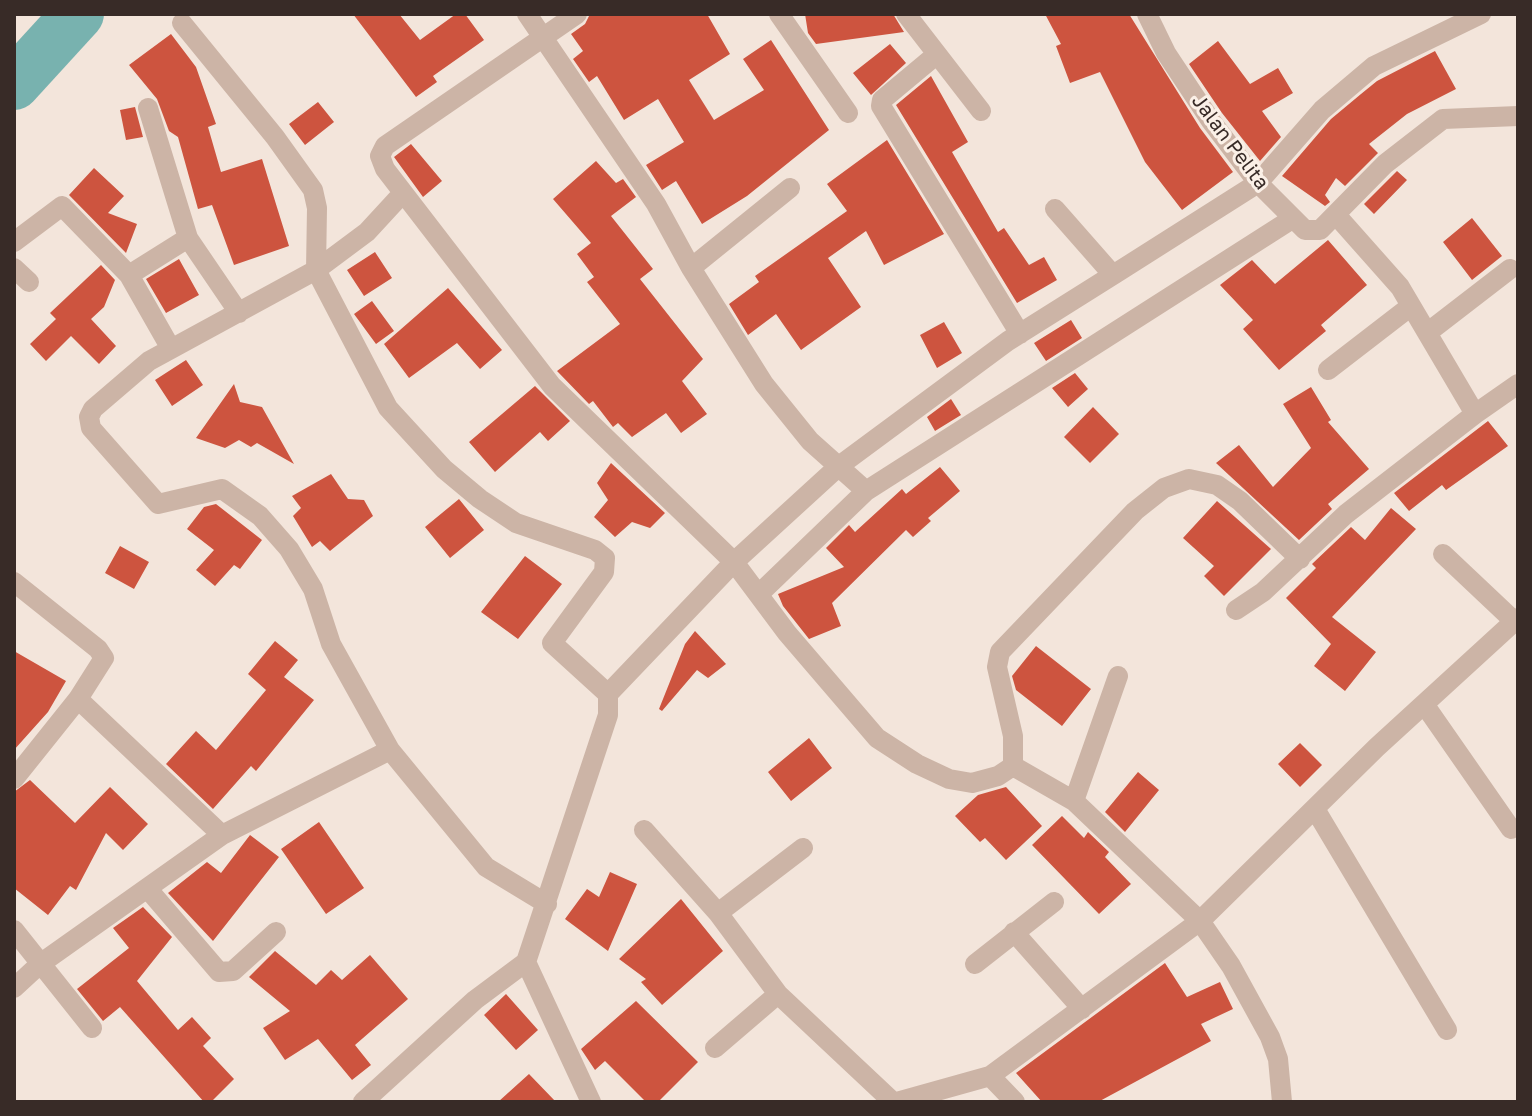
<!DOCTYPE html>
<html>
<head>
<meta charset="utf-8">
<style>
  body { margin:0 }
  #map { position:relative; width:1532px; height:1116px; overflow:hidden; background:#f3e5db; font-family:"Golos Text",sans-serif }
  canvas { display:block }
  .frame { position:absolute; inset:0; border:16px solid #382b27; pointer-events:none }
</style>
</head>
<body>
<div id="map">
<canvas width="1532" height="1116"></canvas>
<div class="frame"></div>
</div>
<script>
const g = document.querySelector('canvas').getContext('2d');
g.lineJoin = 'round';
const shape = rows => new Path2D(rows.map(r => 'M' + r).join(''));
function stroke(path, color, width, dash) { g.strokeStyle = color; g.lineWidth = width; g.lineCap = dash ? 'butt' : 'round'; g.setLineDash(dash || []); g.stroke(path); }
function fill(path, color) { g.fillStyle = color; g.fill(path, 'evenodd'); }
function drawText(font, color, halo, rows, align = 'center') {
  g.font = font + ' "Golos Text",sans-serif'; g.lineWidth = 6; g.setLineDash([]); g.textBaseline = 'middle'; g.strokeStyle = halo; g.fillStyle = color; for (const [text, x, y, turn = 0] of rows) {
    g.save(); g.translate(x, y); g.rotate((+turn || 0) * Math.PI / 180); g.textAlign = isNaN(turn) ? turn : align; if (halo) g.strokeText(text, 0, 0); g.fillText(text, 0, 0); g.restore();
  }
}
const river = shape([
  [14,84,78,14]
]);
const building = shape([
  [353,14,399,14,420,40,456,14,465,14,484,40,433,76,437,82,416,97],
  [590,14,707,14,730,54,689,80,714,120,764,90,743,59,771,40,829,130,747,196,702,224,676,181,662,190,646,165,684,142,658,99,624,120,597,76,589,82,573,59,583,51,571,34,585,24],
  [805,14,893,14,904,32,816,44,808,33],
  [1045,14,1129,14,1200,128,1233,172,1182,210,1145,162,1100,72,1070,83,1056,46,1061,44],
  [171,34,196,67,216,124,208,127,221,172,262,159,289,246,234,265,212,205,198,209,178,137,169,131,157,99,129,65],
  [1218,41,1250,84,1278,68,1293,93,1262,111,1281,137,1260,161,1222,113,1189,64],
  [890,44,906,63,871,95,853,73],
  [1435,51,1456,89,1407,114,1369,144,1378,153,1345,186,1336,178,1325,195,1330,202,1325,206,1282,176,1331,119,1361,94,1377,81],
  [931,76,968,142,952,152,998,232,1004,228,1029,265,1044,257,1057,280,1017,303,896,105],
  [318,102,334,122,305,145,289,124],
  [135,107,143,137,126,140,120,110],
  [887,140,944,234,884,265,866,231,828,258,861,307,801,350,776,314,748,335,729,304,759,282,755,276,847,211,827,184],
  [411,144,442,181,423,197,394,157],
  [596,161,616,183,623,179,636,197,611,216,653,269,640,279,703,359,682,381,707,414,681,433,666,413,632,437,618,423,613,427,593,401,589,404,557,371,620,324,587,282,594,277,577,254,591,243,553,199],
  [94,168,124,196,108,213,137,224,126,253,69,195],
  [1397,171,1407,180,1374,214,1364,204],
  [1472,218,1502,256,1472,280,1443,242],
  [1328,240,1367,285,1321,325,1326,331,1279,370,1243,329,1253,320,1220,285,1252,260,1275,284],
  [375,252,392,278,364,296,347,270],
  [179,259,199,295,166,313,146,279],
  [101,265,115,280,104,307,91,319,116,346,99,364,71,336,46,361,30,344,56,319,50,313],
  [448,288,502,350,480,369,457,343,409,378,384,344],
  [372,301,394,331,376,344,354,314],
  [1071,320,1082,338,1046,361,1034,343],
  [944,322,962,353,937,368,920,335],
  [186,360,203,385,172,406,155,380],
  [1075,373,1088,389,1068,407,1052,388],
  [234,384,240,402,262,407,294,464,257,443,251,447,239,440,225,448,196,438],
  [535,386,570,421,548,441,540,432,495,472,469,442],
  [1311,387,1331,420,1328,422,1369,469,1328,504,1332,509,1299,540,1216,463,1239,445,1273,487,1311,448,1283,404],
  [951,399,961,415,935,431,927,417],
  [1093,407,1119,434,1090,463,1064,437],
  [1488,421,1508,446,1446,490,1442,485,1409,511,1394,493],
  [611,463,665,513,650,528,632,522,615,537,594,517,608,500,597,483],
  [940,467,960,491,928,518,931,521,913,537,906,530,832,603,841,626,809,639,783,606,778,594,844,567,826,548,849,525,855,532,902,489,906,494],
  [331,474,348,499,364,500,373,516,330,551,320,541,312,547,293,516,301,508,292,496],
  [459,499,484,530,450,558,425,527],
  [1217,501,1271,549,1224,596,1204,576,1214,566,1183,538],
  [216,504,262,540,240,569,234,565,215,586,196,570,214,550,187,529,204,507],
  [1391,508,1416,529,1332,617,1376,652,1345,691,1314,666,1331,644,1286,598,1316,568,1312,564,1351,527,1365,540],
  [120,546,149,562,134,589,105,573],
  [525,556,562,584,518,639,481,612],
  [695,631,726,664,708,678,697,670,662,711,659,709,685,644],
  [275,641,298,660,284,677,314,700,256,771,251,766,213,809,166,764,196,731,216,750,266,690,248,674],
  [1036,646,1091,689,1062,726,1016,690,1012,676],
  [14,651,66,681,48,712,14,750],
  [809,738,832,768,791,801,768,772],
  [1300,743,1322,765,1300,787,1278,764],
  [1138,772,1159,790,1125,832,1105,812],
  [30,780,75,823,110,787,148,824,123,850,106,833,76,890,70,886,48,915,14,888,14,792],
  [1006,787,1042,826,1006,860,985,838,980,842,955,816,978,795],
  [1062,816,1084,838,1088,832,1109,852,1105,857,1131,884,1099,914,1032,845],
  [319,822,364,888,326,914,281,849],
  [250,835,279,857,213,941,168,893,207,862,221,873],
  [610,872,637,884,608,951,565,919,587,889,599,897],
  [681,899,723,951,662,1005,641,982,646,979,619,959],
  [143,907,172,937,137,981,178,1030,192,1017,211,1038,203,1046,234,1079,211,1102,204,1102,120,1007,103,1021,77,989,129,948,113,928],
  [275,951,316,985,331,970,342,980,370,955,408,999,355,1045,371,1065,352,1080,318,1039,285,1060,263,1028,290,1011,249,977],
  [1165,963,1187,997,1220,982,1233,1009,1201,1024,1211,1041,1098,1102,1042,1102,1016,1073],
  [506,994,538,1030,516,1050,484,1015],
  [636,1001,698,1062,658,1102,646,1102,605,1061,595,1070,581,1049],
  [529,1074,556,1102,498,1102]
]);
const minor = shape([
  [527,14,656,204,691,268,764,384,810,441,866,491],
  [577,14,385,146,380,156,385,169,552,386,734,562,787,633,877,738,917,764,949,779,972,783,998,776,1013,766,1074,801,1200,921,1231,966,1270,1037,1278,1059,1282,1102],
  [779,14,848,113],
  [906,14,981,111],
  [1147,14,1166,53,1211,121,1258,183,1305,230,1320,230,1385,164,1443,119,1518,116],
  [182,23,275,137,313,190,317,208,316,270,388,408,444,469,480,499,516,523,595,550,605,558,604,572,552,643,608,694],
  [936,55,882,100,881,106,1020,334],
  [402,194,367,232,316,270,149,361,93,409,89,417,91,428,158,504,222,489,260,516,289,549,313,589,331,644,390,750,486,867,547,904],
  [1055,209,1113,275,1258,183,1322,110,1374,66,1481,14],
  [188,238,239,313],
  [14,242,62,206,129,275,170,347],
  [14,268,29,282],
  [691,268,790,188],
  [129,275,188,238,148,108],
  [1427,333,1510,269],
  [1328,370,1411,306],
  [1475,414,1518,384],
  [1443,554,1514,621],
  [14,582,98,649,104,658,78,699,14,779],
  [759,594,866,491,1292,219],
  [1236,610,1263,592,1346,514,1475,414,1400,287,1337,216],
  [78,699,222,835],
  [1424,704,1511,829],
  [1013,766,1013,736,997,667,1000,652,1135,511,1164,488,1189,479,1217,485,1240,501,1300,559],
  [1074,801,1118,676],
  [1315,809,1447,1030],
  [644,830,718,913,778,994,893,1102],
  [147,888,219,972,233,971,276,932],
  [718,913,803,848],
  [14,930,92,1028],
  [1014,932,1082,1009],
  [975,964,1054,902],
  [14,988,40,964,222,835,390,750],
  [715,1048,778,994],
  [990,1076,1200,921,1377,747,1518,618],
  [363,1102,475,1000,526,962],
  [591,1102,526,962,608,715,608,694,734,562,839,466,1008,341,1113,275],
  [897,1102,990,1076,1015,1102]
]);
const streetNames = [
  ["Jalan Pelita",1230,142,53]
];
stroke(river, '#78b2af', 52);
fill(building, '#cd543f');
stroke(minor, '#ccb4a6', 20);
drawText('20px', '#382b27', '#fbf0e7', streetNames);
</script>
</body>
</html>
